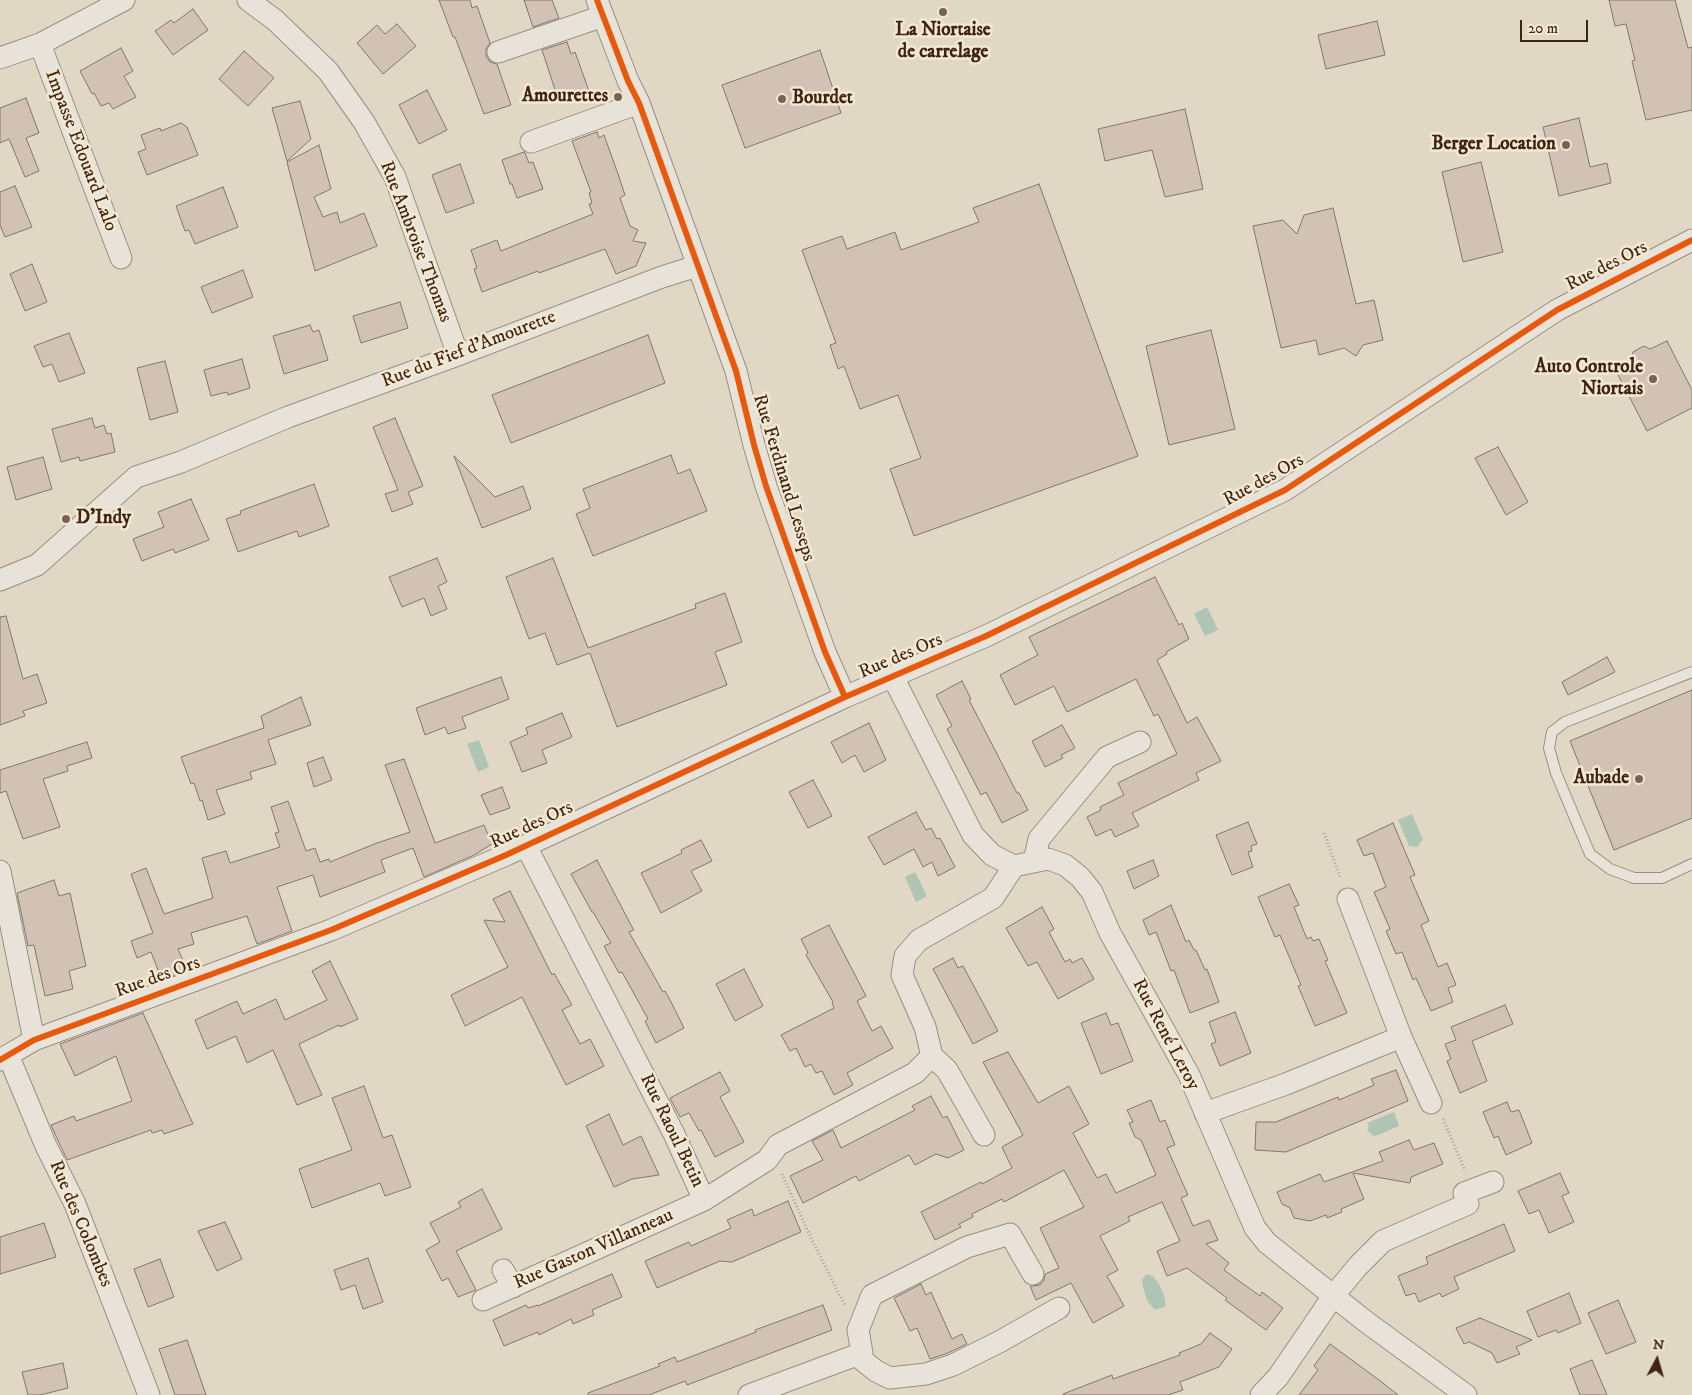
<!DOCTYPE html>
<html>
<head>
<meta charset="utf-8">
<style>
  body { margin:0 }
  #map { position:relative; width:1692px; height:1395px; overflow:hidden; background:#e0d8c5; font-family:"IM FELL DW Pica",serif }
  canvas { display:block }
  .north { position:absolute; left:1632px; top:1335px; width:50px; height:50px; -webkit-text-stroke:4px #f3e9d2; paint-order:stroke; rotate:6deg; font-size:14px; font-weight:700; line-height:20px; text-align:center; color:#412314 }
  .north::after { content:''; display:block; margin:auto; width:18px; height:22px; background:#412314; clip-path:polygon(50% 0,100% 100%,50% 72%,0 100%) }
  .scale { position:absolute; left:1520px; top:20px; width:68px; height:22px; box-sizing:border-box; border:2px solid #412314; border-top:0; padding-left:6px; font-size:15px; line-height:18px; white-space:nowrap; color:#412314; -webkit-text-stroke:4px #f3e9d2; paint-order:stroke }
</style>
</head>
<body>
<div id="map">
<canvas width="1692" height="1395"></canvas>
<div class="north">N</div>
<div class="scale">20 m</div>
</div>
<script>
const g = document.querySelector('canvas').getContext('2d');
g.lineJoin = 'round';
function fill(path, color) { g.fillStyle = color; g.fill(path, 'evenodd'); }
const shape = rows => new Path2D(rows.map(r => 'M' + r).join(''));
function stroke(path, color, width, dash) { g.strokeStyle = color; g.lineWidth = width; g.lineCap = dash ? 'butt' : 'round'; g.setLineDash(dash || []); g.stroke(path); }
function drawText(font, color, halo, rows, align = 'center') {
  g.font = font + ' "IM FELL DW Pica",serif'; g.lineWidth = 5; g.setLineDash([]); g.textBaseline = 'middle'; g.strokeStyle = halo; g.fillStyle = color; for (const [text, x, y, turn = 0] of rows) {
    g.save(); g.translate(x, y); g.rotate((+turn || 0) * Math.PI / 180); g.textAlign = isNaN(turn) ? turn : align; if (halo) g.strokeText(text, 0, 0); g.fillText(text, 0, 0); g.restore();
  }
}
const water = shape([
  [1207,607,1218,630,1205,636,1194,614],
  [479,740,489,767,478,772,467,744],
  [1412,814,1423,840,1421,841,1418,847,1414,847,1411,846,1409,846,1398,820],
  [915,872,927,896,916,902,905,877],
  [1394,1112,1399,1126,1373,1137,1372,1134,1367,1131,1369,1126,1367,1123],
  [1146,1274,1153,1276,1159,1284,1164,1295,1166,1306,1155,1310,1148,1302,1144,1291,1142,1280]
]);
const building = shape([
  [439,0,470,0,472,8,477,6,490,43,486,49,486,56,490,62,497,64,511,105,484,114,455,37,453,37,439,0],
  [524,0,552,0,559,18,533,27,524,0],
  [1609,0,1675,0,1688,48,1692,47,1692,110,1646,120,1632,61,1635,60,1626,24,1615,26,1609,0],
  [193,9,208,30,173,55,155,31,171,20,174,23,193,9],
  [1377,21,1385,55,1326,69,1318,35,1377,21],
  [397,24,416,46,383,74,357,43,377,25,385,34,397,24],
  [567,42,571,54,575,52,589,91,559,102,542,50,567,42],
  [121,48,133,71,124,76,136,97,113,109,109,103,101,106,94,93,92,94,80,71,121,48],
  [820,50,841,113,745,148,722,85,820,50],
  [244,51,274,78,248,106,219,79,244,51],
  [427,90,447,130,419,144,399,105,427,90],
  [26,98,39,133,26,138,39,171,25,177,9,139,0,143,0,108,26,98],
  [300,101,311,139,287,161,272,108,300,101],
  [1185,109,1203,189,1165,197,1152,150,1105,161,1098,129,1185,109],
  [1579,118,1590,167,1607,163,1611,183,1559,196,1543,127,1579,118],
  [181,123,187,127,198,155,147,175,138,152,146,149,141,135,160,128,161,131,181,123],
  [597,132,599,138,604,135,618,174,625,195,620,198,630,226,638,230,633,241,646,243,636,266,616,274,605,249,539,273,538,271,482,292,474,269,477,268,471,250,497,240,501,251,593,214,589,204,592,203,589,193,591,192,572,141,597,132],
  [319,145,331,189,314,197,323,217,337,212,340,223,364,213,377,246,315,271,287,162,319,145],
  [524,152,525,153,529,163,533,162,543,189,517,198,512,184,510,184,502,160,524,152],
  [1481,162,1503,252,1463,262,1442,172,1481,162],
  [460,164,474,203,446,213,432,175,460,164],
  [1039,184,1138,456,914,536,890,469,921,458,898,395,860,409,844,366,838,369,830,345,836,343,802,250,842,236,847,249,895,232,901,250,979,222,973,208,1039,184],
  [15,186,32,227,5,237,0,225,0,192,15,186],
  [223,187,238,227,195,244,189,230,185,231,176,206,223,187],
  [1333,208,1356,304,1374,300,1383,340,1363,345,1356,356,1344,348,1319,355,1316,340,1281,348,1253,226,1283,220,1297,234,1304,215,1333,208],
  [32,264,47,302,25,311,10,274,32,264],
  [243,270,253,297,212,313,201,287,243,270],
  [400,302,408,328,361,343,353,316,400,302],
  [310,325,313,332,319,330,328,360,284,374,273,336,310,325],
  [1211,330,1235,429,1169,445,1146,346,1211,330],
  [69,333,85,373,59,382,52,364,43,367,34,346,69,333],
  [648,335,665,383,511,443,492,395,648,335],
  [1667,341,1692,390,1692,408,1647,431,1614,367,1631,359,1633,352,1644,346,1650,349,1667,341],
  [242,359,250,388,228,395,227,392,211,396,204,370,242,359],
  [165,361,178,412,150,420,137,368,165,361],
  [92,418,95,428,104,425,107,434,111,433,115,452,80,461,79,457,61,462,52,429,92,418],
  [395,418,423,486,408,492,413,504,392,512,385,494,398,490,373,427,395,418],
  [1498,447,1528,502,1506,515,1475,458,1498,447],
  [671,455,678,474,690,469,707,511,593,556,576,514,590,508,583,489,671,455],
  [454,456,495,497,523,486,531,509,482,528,454,456],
  [43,457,52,489,16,500,7,467,43,457],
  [314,484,329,526,299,537,297,531,238,552,226,519,241,514,240,511,314,484],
  [191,499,209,540,175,553,173,549,142,561,133,539,164,527,158,512,191,499],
  [437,558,447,582,438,586,447,609,431,616,424,598,402,607,389,577,437,558],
  [553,558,588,648,696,608,695,604,725,593,742,642,715,652,727,685,617,727,590,653,557,665,545,633,529,639,506,577,553,558],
  [1155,577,1179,625,1182,623,1189,639,1166,652,1167,654,1157,660,1187,723,1197,717,1221,761,1196,773,1199,780,1132,813,1139,826,1115,837,1111,829,1096,836,1087,817,1101,810,1100,807,1124,795,1118,783,1177,754,1158,714,1154,716,1136,679,1067,712,1054,686,1015,705,1000,675,1038,655,1029,637,1155,577],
  [6,616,23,679,37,674,47,703,23,711,25,716,0,725,0,617,6,616],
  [1607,657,1615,672,1568,695,1562,682,1607,657],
  [501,677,509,699,462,717,466,728,448,734,445,727,425,735,416,708,501,677],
  [962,681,971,699,969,700,996,752,1017,793,1019,793,1028,810,1002,823,986,792,981,795,947,729,952,726,936,695,962,681],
  [1692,690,1692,818,1614,850,1570,741,1692,690],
  [301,697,311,725,268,740,276,764,250,772,252,779,216,790,225,814,208,820,202,800,200,801,194,783,191,784,181,757,264,728,261,716,301,697],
  [562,713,572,737,542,750,547,763,522,772,510,742,528,734,526,728,562,713],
  [869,723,886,760,864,772,855,755,842,763,831,742,869,723],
  [1062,725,1075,748,1061,755,1063,758,1045,767,1032,741,1062,725],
  [87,742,92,758,67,766,68,771,43,779,60,827,23,839,6,791,0,793,0,770,87,742],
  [323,757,332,780,314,787,307,763,323,757],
  [404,759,435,843,484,825,492,844,474,855,424,877,413,848,381,860,385,872,320,897,313,875,277,887,292,931,257,944,247,916,191,933,194,944,178,949,187,970,169,977,168,972,160,975,151,952,137,958,131,941,153,933,131,874,146,868,164,914,213,898,202,858,226,851,230,863,280,847,275,833,279,832,271,807,288,801,306,851,315,848,320,862,329,859,330,862,377,843,410,832,385,765,404,759],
  [813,780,832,816,808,828,789,792,813,780],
  [502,787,510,808,490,815,481,795,502,787],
  [916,812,926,830,931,828,937,839,940,838,955,867,938,876,932,862,923,867,914,849,884,865,868,837,916,812],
  [1248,822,1257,844,1251,846,1252,851,1248,852,1253,867,1232,875,1216,835,1248,822],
  [1393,823,1415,875,1410,877,1429,921,1421,925,1438,967,1447,963,1456,985,1448,988,1453,1002,1431,1011,1416,978,1413,980,1402,952,1396,954,1386,931,1390,929,1374,892,1386,887,1373,853,1364,856,1357,840,1393,823],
  [701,840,712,861,691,871,702,891,661,913,641,873,682,853,681,850,701,840],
  [597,860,632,927,634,930,629,932,663,992,665,991,670,1000,684,1028,656,1043,645,1021,648,1019,622,972,619,973,604,946,611,943,593,912,592,912,571,874,597,860],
  [1153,860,1159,876,1134,889,1127,871,1153,860],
  [54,880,59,896,70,893,86,966,69,971,73,989,45,996,34,945,28,946,17,893,54,880],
  [1289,884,1299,905,1294,907,1307,939,1311,937,1313,941,1319,939,1328,960,1325,961,1347,1013,1315,1026,1298,986,1301,985,1280,935,1275,937,1258,897,1289,884],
  [510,891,552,975,554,973,572,1005,562,1010,580,1044,590,1039,604,1066,566,1085,522,997,465,1026,451,995,508,967,484,920,505,922,493,899,510,891],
  [1171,905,1186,942,1189,940,1194,950,1196,950,1205,970,1207,969,1219,1002,1190,1013,1174,970,1171,971,1156,932,1149,935,1143,920,1171,905],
  [1042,907,1054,929,1049,932,1065,962,1070,959,1072,963,1082,958,1094,979,1058,999,1037,962,1028,966,1006,928,1042,907],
  [829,925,866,996,857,1001,872,1031,881,1026,893,1048,847,1073,853,1085,834,1095,822,1071,816,1073,811,1064,805,1067,796,1048,790,1051,781,1035,834,1008,832,1003,833,1002,806,955,808,953,801,939,829,925],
  [953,958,958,968,963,966,998,1031,973,1044,933,969,953,958],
  [330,961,358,1019,340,1027,339,1025,299,1044,322,1095,297,1105,273,1050,247,1063,236,1036,207,1049,195,1020,237,1001,243,1014,276,999,285,1020,327,1000,312,971,330,961],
  [744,969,763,1006,735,1021,716,984,744,969],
  [1505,1005,1513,1024,1472,1041,1487,1081,1460,1093,1447,1061,1451,1059,1445,1044,1456,1040,1451,1027,1505,1005],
  [1235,1012,1251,1053,1220,1066,1211,1044,1216,1042,1209,1022,1235,1012],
  [143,1013,193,1124,164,1134,162,1130,152,1133,151,1130,67,1160,51,1125,74,1116,76,1121,132,1101,116,1056,75,1076,60,1044,143,1013],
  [1106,1013,1111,1025,1118,1023,1133,1061,1101,1074,1081,1023,1106,1013],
  [1008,1052,1038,1103,1069,1086,1089,1124,1073,1133,1097,1178,1106,1174,1116,1193,1156,1175,1141,1140,1135,1137,1129,1123,1133,1122,1127,1110,1151,1100,1160,1122,1165,1120,1175,1145,1167,1148,1188,1195,1181,1198,1193,1226,1209,1220,1218,1240,1206,1244,1229,1263,1224,1270,1260,1296,1262,1292,1283,1308,1266,1330,1225,1300,1227,1298,1187,1268,1167,1276,1157,1251,1180,1241,1162,1202,1128,1217,1130,1221,1100,1236,1118,1270,1107,1276,1124,1306,1093,1323,1071,1283,1036,1300,1030,1286,1033,1286,1040,1285,1044,1280,1045,1274,1059,1268,1040,1228,1084,1207,1064,1170,1004,1202,1002,1199,972,1214,973,1217,959,1224,961,1227,935,1240,921,1212,981,1182,982,1184,1012,1168,1002,1147,1023,1135,983,1062,1008,1052],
  [1396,1070,1408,1101,1286,1152,1255,1150,1256,1122,1276,1122,1338,1097,1339,1100,1374,1085,1371,1079,1396,1070],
  [720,1072,730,1091,720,1097,744,1142,715,1157,701,1130,699,1131,689,1113,680,1117,670,1098,720,1072],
  [364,1086,383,1138,392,1135,411,1187,385,1196,380,1183,312,1208,299,1169,352,1150,332,1098,364,1086],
  [931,1096,943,1118,947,1116,964,1150,948,1158,936,1154,915,1165,909,1155,859,1181,856,1176,803,1203,790,1176,823,1160,812,1141,833,1130,841,1148,915,1110,912,1106,931,1096],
  [1507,1102,1511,1112,1519,1110,1532,1143,1506,1155,1498,1136,1494,1138,1483,1112,1507,1102],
  [609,1114,623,1145,641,1136,659,1175,632,1179,614,1187,586,1126,609,1114],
  [1409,1140,1414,1150,1434,1143,1443,1164,1411,1177,1410,1183,1353,1173,1364,1199,1341,1209,1342,1212,1327,1218,1326,1215,1310,1221,1294,1218,1290,1208,1282,1204,1277,1192,1320,1174,1324,1182,1383,1161,1379,1152,1409,1140],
  [1560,1173,1569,1193,1562,1196,1574,1222,1549,1233,1539,1210,1529,1214,1518,1191,1560,1173],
  [482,1189,502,1229,456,1251,476,1290,458,1297,448,1278,442,1281,426,1250,440,1242,430,1223,461,1207,458,1202,482,1189],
  [788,1201,801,1232,732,1262,720,1261,657,1288,645,1261,689,1242,691,1246,731,1228,727,1220,752,1209,754,1216,788,1201],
  [225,1222,242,1259,217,1271,198,1231,225,1222],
  [44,1223,56,1257,0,1274,0,1237,44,1223],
  [1504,1224,1515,1251,1454,1277,1459,1289,1442,1297,1440,1293,1419,1302,1415,1293,1406,1296,1398,1276,1428,1264,1426,1257,1504,1224],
  [368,1258,383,1302,363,1309,355,1285,341,1290,334,1270,368,1258],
  [160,1259,174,1297,148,1307,134,1269,160,1259],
  [612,1274,622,1297,592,1310,594,1315,573,1324,571,1319,539,1335,538,1332,504,1346,493,1320,526,1305,528,1308,538,1305,538,1306,612,1274],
  [921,1284,926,1295,931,1292,952,1339,962,1334,967,1344,948,1353,930,1359,917,1328,910,1331,894,1298,921,1284],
  [1569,1293,1581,1323,1558,1333,1556,1330,1538,1337,1527,1311,1569,1293],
  [1618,1300,1636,1342,1606,1354,1588,1313,1618,1300],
  [823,1305,832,1330,687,1385,685,1381,649,1395,588,1395,588,1393,660,1366,658,1364,675,1357,677,1362,756,1332,755,1330,823,1305],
  [1480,1318,1532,1340,1516,1347,1520,1354,1497,1363,1492,1353,1469,1342,1464,1344,1456,1328,1480,1318],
  [1210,1333,1232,1349,1219,1367,1180,1382,1183,1390,1168,1395,1063,1395,1063,1394,1112,1375,1113,1379,1180,1355,1179,1353,1201,1344,1210,1333],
  [187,1340,206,1395,175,1395,159,1349,187,1340],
  [1330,1344,1379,1380,1398,1395,1299,1395,1318,1370,1314,1366,1330,1344],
  [1592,1360,1607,1395,1580,1395,1570,1369,1592,1360],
  [63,1363,68,1388,40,1395,28,1395,22,1372,63,1363]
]);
const path = shape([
  [1324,833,1341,879],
  [1443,1119,1465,1171],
  [782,1174,811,1238,845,1306]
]);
const lane = shape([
  [1692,672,1565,722,1552,732,1549,748,1556,773,1590,854,1610,869,1634,878,1662,878,1692,864]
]);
const street = shape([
  [248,0,275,20,328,71,364,122,395,177,458,355],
  [597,0,628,81,639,103,736,371,754,445,766,486,825,652,845,697],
  [40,44,121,258],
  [498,52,603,16],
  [0,58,40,44,124,0],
  [531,142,639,103],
  [0,580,37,565,136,477,181,462,288,417,458,355,662,277,697,266],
  [893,677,973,835,992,855,1014,866,1048,859,1065,865,1080,877,1092,892,1110,933,1189,1075,1255,1228,1267,1243,1365,1321,1466,1395],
  [526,846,674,1134,704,1200],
  [1034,861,1039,839,1107,757,1140,742],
  [0,871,34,1040],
  [1401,1037,1431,1103],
  [8,1055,46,1146,75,1204,149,1395],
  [932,1056,947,1070,984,1135],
  [0,1060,34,1040,331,930,506,855,845,697,986,636,1285,490,1557,310,1692,240],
  [1205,1113,1286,1084,1401,1037,1348,899],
  [503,1270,513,1287],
  [483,1300,704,1200,767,1160,778,1145,915,1073,932,1056,925,1027,902,975,905,956,919,940,993,898,1014,866],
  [856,1355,876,1371,890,1378,926,1374,953,1365,999,1342,1059,1308],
  [749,1395,862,1353,858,1330,872,1295,967,1247,1010,1234,1033,1274],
  [1261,1395,1278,1377,1334,1295,1358,1266,1383,1241,1468,1204,1464,1193,1493,1182]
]);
const cycleway = shape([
  [597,0,628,81,639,103,736,371,754,445,766,486,825,652,845,697],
  [0,1060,34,1040,331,930,506,855,845,697,986,636,1285,490,1557,310,1692,240]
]);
const markers = [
  [943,12,5,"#796252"],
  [618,97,5,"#796252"],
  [782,99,5,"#796252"],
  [1566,145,5,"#796252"],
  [1653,379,5,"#796252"],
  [66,519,5,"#796252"],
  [1639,779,5,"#796252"]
];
const poiNames = [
  ["La Niortaise",943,31,"center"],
  ["de carrelage",943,53,"center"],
  ["Amourettes",608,97],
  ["Bourdet",792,99,"left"],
  ["Berger Location",1556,145],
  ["Auto Controle",1643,368],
  ["Niortais",1643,390],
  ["D'Indy",76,519,"left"],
  ["Aubade",1629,779]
];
const streetNames = [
  ["Impasse Edouard Lalo",80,151,69],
  ["Rue Ambroise Thomas",415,242,69],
  ["Rue des Ors",1607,267,-27],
  ["Rue du Fief d'Amourette",469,350,-21],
  ["Rue Ferdinand Lesseps",783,478,73],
  ["Rue des Ors",1264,481,-29],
  ["Rue des Ors",901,657,-23],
  ["Rue des Ors",532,826,-25],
  ["Rue des Ors",158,978,-20],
  ["Rue René Leroy",1165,1035,62],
  ["Rue Raoul Betin",671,1131,64],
  ["Rue des Colombes",80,1224,67],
  ["Rue Gaston Villanneau",594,1250,-24]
];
fill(water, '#aec4b4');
fill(building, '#d1c2b5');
stroke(building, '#80776c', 1);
stroke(lane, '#988f82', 12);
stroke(street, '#988f82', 23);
stroke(path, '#aaa29a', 3, [1, 2.5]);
stroke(lane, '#e7e3d9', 10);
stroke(street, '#e7e3d9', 21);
stroke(cycleway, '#e8590c', 6);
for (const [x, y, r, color] of markers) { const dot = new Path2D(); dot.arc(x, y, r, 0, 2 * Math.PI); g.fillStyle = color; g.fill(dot); stroke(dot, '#f3e9d2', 2); }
drawText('bold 19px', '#412314', '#f3e9d2', poiNames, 'right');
drawText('19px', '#412314', '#f3e9d2', streetNames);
</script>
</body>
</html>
